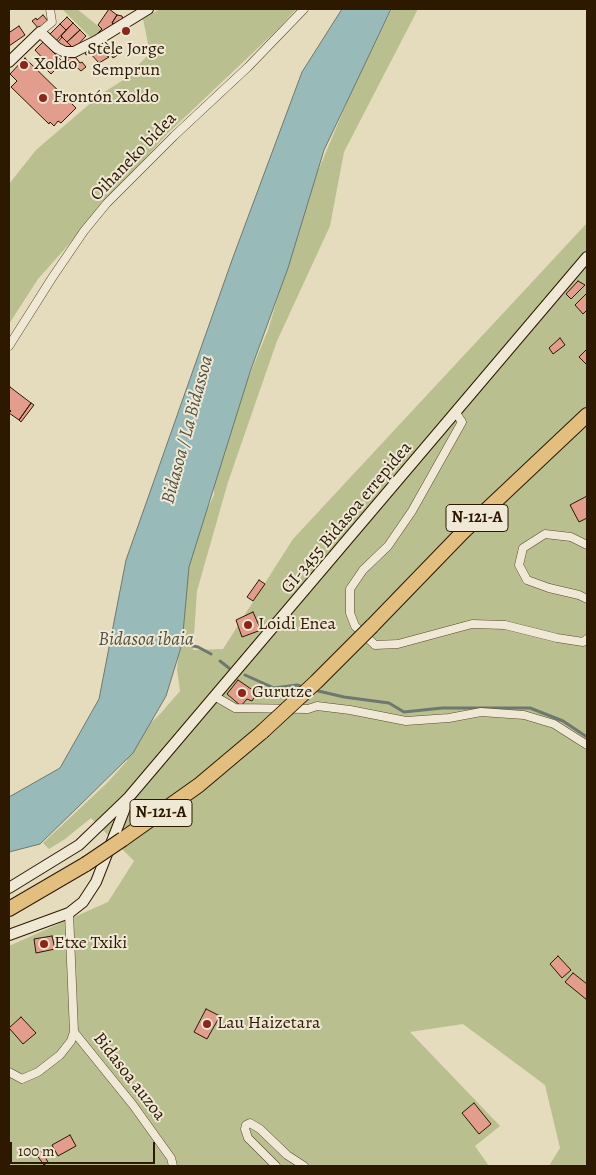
<!DOCTYPE html>
<html>
<head>
<meta charset="utf-8">
<style>
  body { margin:0 }
  #map { position:relative; width:596px; height:1175px; overflow:hidden; background:#e5dcbe; font-family:Alegreya,serif }
  canvas { display:block }
  .frame { position:absolute; inset:0; border:10px solid #2d1800; pointer-events:none }
  .scale { position:absolute; left:10px; top:1142px; width:145px; height:22px; box-sizing:border-box; border:2px solid #2d1800; border-top:0; padding-left:6px; font-size:15px; line-height:18px; white-space:nowrap; color:#2d1800; -webkit-text-stroke:4px #eee8d5; paint-order:stroke }
</style>
</head>
<body>
<div id="map">
<canvas width="596" height="1175"></canvas>
<div class="frame"></div>
<div class="scale">100 m</div>
</div>
<script>
const g = document.querySelector('canvas').getContext('2d');
g.lineJoin = 'round';
function fill(path, color) { g.fillStyle = color; g.fill(path, 'evenodd'); }
const shape = rows => new Path2D(rows.map(r => 'M' + r).join(''));
function stroke(path, color, width, dash) { g.strokeStyle = color; g.lineWidth = width; g.lineCap = dash ? 'butt' : 'round'; g.setLineDash(dash || []); g.stroke(path); }
function drawText(font, color, halo, rows, align = 'center') {
  g.font = font + ' Alegreya,serif'; g.lineWidth = 4; g.setLineDash([]); g.textBaseline = 'middle'; g.strokeStyle = halo; g.fillStyle = color; for (const [text, x, y, turn = 0] of rows) {
    g.save(); g.translate(x, y); g.rotate((+turn || 0) * Math.PI / 180); g.textAlign = isNaN(turn) ? turn : align; if (halo) g.strokeText(text, 0, 0); g.fillText(text, 0, 0); g.restore();
  }
}
const green = shape([
  [62,9,77,9,102,29,92,39],
  [160,9,296,9,279,28,167,134,38,279,9,324,9,184,36,150,100,95,126,78,150,53,143,19],
  [392,9,418,9,344,152,330,226,277,341,228,482,197,591,193,650,223,649,293,539,587,223,587,1166,549,1166,560,1148,545,1085,463,1024,410,1032,500,1126,475,1146,489,1166,9,1166,9,946,108,902,134,861,91,818,65,839,49,849,43,843,107,783,127,761,129,744,161,713,180,691,177,670,182,613,190,546,214,495,214,462,268,330,310,190,358,76]
]);
const water = shape([
  [342,9,391,9,324,150,288,268,250,372,189,567,182,644,166,696,133,753,77,808,40,844,9,852,9,797,60,768,99,699,126,560,232,260,302,72,342,9]
]);
const stream = shape([
  [179,643,198,647,211,654],
  [220,661,229,668],
  [245,675,274,688,297,685,303,687],
  [314,690,344,697,389,703,404,712,442,708,530,708,563,721,587,737]
]);
const building = shape([
  [109,9,117,15,112,23,114,24,104,30,99,35,98,33,102,29,98,25,109,9],
  [43,15,48,21,39,29,32,21,36,18,37,20,43,15],
  [117,15,122,16,123,19,114,24,112,23,117,15],
  [67,17,73,23,66,30,60,24,67,17],
  [73,23,80,30,67,42,61,36,73,23],
  [60,24,66,30,55,42,49,35,60,24],
  [19,26,25,35,9,46,9,29,10,32,19,26],
  [80,30,86,36,74,49,67,42,80,30],
  [62,37,74,49,62,47,57,43,62,37],
  [43,42,63,62,51,74,43,66,47,63,35,50,43,42],
  [89,48,97,54,102,53,109,57,99,63,90,53,86,55,84,50,89,48],
  [116,49,119,54,113,58,110,53,116,49],
  [74,55,80,63,82,62,86,67,81,71,66,58,74,55],
  [25,58,76,108,61,123,58,121,54,126,50,122,49,124,11,87,17,81,10,74,25,58],
  [67,59,74,65,71,68,64,62,67,59],
  [578,281,585,285,571,299,566,294,578,281],
  [587,293,587,310,583,314,575,305,587,293],
  [560,338,565,345,553,354,549,348,560,338],
  [587,349,587,365,579,357,587,349],
  [10,387,31,403,19,420,9,413,11,411,9,409,9,389,10,387],
  [31,403,34,405,21,422,19,420,31,403],
  [587,496,587,518,579,522,570,505,587,496],
  [259,580,265,584,253,601,247,597,259,580],
  [253,612,261,630,242,637,236,620,253,612],
  [238,680,257,693,252,701,247,699,241,706,227,694,238,680],
  [52,936,55,949,36,953,34,939,52,936],
  [558,956,571,970,562,978,550,964,558,956],
  [573,973,587,984,587,1000,565,982,573,973],
  [206,1009,220,1016,207,1039,194,1032,206,1009],
  [21,1017,36,1033,23,1044,9,1028,21,1017],
  [474,1103,491,1124,479,1134,462,1113,474,1103],
  [70,1135,76,1146,58,1156,52,1145,70,1135],
  [41,1151,48,1162,44,1165,36,1154,41,1151]
]);
const street = shape([
  [40,32,52,22,50,9],
  [9,346,52,278,84,231,107,203,174,136,248,67,304,9],
  [456,413,462,422,412,511,388,546,363,570,350,589,350,613,355,626,375,645,398,644,472,624,505,625,557,638,583,642,587,639],
  [587,545,571,537,545,534,523,548,519,565,527,580,549,588,579,595,587,599],
  [216,697,235,708,308,709,317,706,350,710,406,721,449,718,481,712,524,715,554,724,587,745],
  [74,1032,133,1105,171,1158,173,1166],
  [9,1072,22,1079,38,1072,60,1055,71,1041,74,1032,69,913],
  [276,1166,248,1138,245,1129,246,1125,250,1123,260,1129,287,1155,304,1166]
]);
const secondary = shape([
  [9,62,40,32,57,48,65,52,74,52,96,41,148,9],
  [9,888,79,845,129,797,587,257],
  [9,935,69,913,83,902,96,882,127,803]
]);
const highway = shape([
  [372,626,463,532,587,415],
  [123,839,199,785,262,732],
  [9,909,86,864]
]);
const highwayBridge = shape([
  [262,732,316,682,372,626],
  [86,864,123,839]
]);
const markers = [
  [126,31,5,"#8f2418"],
  [24,65,5,"#8f2418"],
  [43,98,5,"#8f2418"],
  [248,625,5,"#8f2418"],
  [242,693,5,"#8f2418"],
  [44,944,5,"#8f2418"],
  [207,1024,5,"#8f2418"]
];
const shields = [
  [477,518,62],
  [161,813,62]
];
const shieldNames = [
  ["N-121-A",477,518],
  ["N-121-A",161,813]
];
const poiNames = [
  ["Stèle Jorge",126,50,"center"],
  ["Semprun",126,71,"center"],
  ["Xoldo",34,65],
  ["Frontón Xoldo",53,98],
  ["Loidi Enea",258,625],
  ["Gurutze",252,693],
  ["Etxe Txiki",54,944],
  ["Lau Haizetara",217,1024]
];
const streetNames = [
  ["Oihaneko bidea",134,157,-46],
  ["GI-3455 Bidasoa errepidea",347,518,-50],
  ["Bidasoa auzoa",129,1077,52]
];
const waterNames = [
  ["Bidasoa / La Bidassoa",188,430,-75],
  ["Bidasoa ibaia",146,640]
];
fill(green, '#b9bf8e');
fill(water, '#98bab8');
stroke(water, '#6d796e', 1);
stroke(stream, '#6d796e', 3);
fill(building, '#e39d8c');
stroke(building, '#2d1800', 1);
stroke(street, '#5b4930', 9);
stroke(secondary, '#2d1800', 12);
stroke(highway, '#2d1800', 16);
stroke(street, '#eee8d5', 8);
stroke(secondary, '#eee8d5', 10);
stroke(highway, '#e2be7f', 14);
stroke(highwayBridge, '#2d1800', 16, []);
stroke(highwayBridge, '#e2be7f', 14);
for (const [x, y, r, color] of markers) { const dot = new Path2D(); dot.arc(x, y, r, 0, 2 * Math.PI); g.fillStyle = color; g.fill(dot); stroke(dot, '#eee8d5', 2); }
for (const [x, y, w] of shields) { const box = new Path2D(); box.roundRect(x - w / 2, y - 13.5, w, 27, 4); g.fillStyle = '#eee8d5'; g.fill(box); stroke(box, '#2d1800', 1); }
drawText('bold 16px', '#2d1800', null, shieldNames);
drawText('18px', '#2d1800', '#eee8d5', poiNames, 'left');
drawText('18px', '#2d1800', '#eee8d5', streetNames);
drawText('italic 19px', '#525140', '#eee8d5', waterNames);
</script>
</body>
</html>
